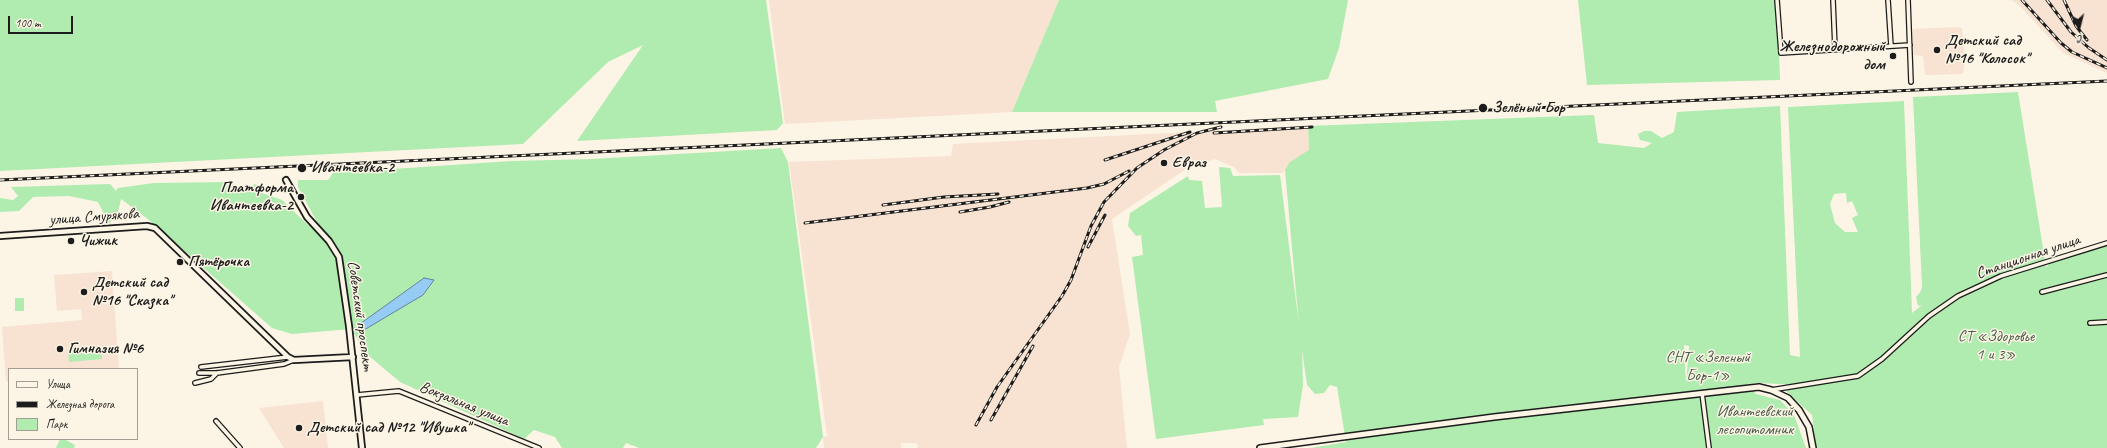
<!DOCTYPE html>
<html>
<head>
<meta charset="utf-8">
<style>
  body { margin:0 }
  #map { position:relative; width:2107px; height:448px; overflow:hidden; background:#fcf5e5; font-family:Caveat,sans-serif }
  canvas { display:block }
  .legend { position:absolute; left:8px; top:368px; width:130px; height:72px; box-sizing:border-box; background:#fcf5e5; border:1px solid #a29e95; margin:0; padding:5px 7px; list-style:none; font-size:12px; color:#1c1c1c }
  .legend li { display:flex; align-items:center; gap:8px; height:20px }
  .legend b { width:20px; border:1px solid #a29e95 }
  .north { position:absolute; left:2059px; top:8px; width:40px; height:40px; -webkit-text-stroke:3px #fcf5e5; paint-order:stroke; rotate:173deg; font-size:11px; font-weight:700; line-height:16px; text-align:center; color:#1c1c1c }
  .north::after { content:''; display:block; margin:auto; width:14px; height:18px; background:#1c1c1c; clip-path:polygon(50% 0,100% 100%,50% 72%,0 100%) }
  .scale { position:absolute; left:8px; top:16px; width:65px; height:18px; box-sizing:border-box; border:2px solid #1c1c1c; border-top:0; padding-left:5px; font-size:12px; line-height:14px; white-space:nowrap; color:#1c1c1c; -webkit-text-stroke:3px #fcf5e5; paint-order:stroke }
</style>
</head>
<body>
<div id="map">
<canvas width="2107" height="448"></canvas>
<ul class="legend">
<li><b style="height:5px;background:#fcf5e5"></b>Улица</li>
<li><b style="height:5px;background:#1c1c1c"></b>Железная дорога</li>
<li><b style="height:11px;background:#b0ebb0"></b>Парк</li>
</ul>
<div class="north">С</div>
<div class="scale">100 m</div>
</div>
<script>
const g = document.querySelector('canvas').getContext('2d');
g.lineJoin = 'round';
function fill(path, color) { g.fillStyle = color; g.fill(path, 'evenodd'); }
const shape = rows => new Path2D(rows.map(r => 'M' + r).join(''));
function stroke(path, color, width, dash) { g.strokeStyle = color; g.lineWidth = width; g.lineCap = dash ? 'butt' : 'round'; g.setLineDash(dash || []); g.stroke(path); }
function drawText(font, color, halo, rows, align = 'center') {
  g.font = font + ' Caveat,sans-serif'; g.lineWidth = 3; g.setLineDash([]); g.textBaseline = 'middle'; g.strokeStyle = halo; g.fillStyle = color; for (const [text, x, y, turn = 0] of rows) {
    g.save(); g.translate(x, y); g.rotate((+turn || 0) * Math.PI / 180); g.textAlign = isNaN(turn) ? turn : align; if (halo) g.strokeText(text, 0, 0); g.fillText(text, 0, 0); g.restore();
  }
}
const built = shape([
  [769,0,1059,0,1012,112,785,124],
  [2011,0,2107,0,2107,73,2063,53,2019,5],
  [1957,27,1962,28,1965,61,1963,74,1925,75,1923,56,1913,55,1913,29],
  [1308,126,1309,150,1282,173,1239,173,1234,167,1215,159,1189,167,1112,219,1130,334,1119,367,1127,448,918,448,917,443,901,443,901,448,824,448,823,437,827,436,789,162,951,156,953,144],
  [112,271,119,369,9,369,9,381,6,381,2,327,82,320,81,309,57,311,54,275],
  [323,401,328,448,284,448,259,408]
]);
const green = shape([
  [0,0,766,0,783,123,777,130,577,141,643,45,608,62,523,144,0,171],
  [1059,0,1348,0,1339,48,1328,79,1215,101,1217,112,1012,112],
  [1578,0,1777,0,1780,80,1587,85],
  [2018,92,2046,267,2056,257,2107,241,2107,448,1816,448,1812,415,1786,391,1799,385,1760,383,1747,384,1756,394,1780,400,1794,415,1806,448,1311,448,1346,442,1337,387,1330,385,1324,393,1315,394,1307,385,1302,350,1303,385,1298,417,1263,419,1264,425,1156,439,1132,257,1143,255,1141,235,1136,236,1128,226,1130,213,1188,176,1189,180,1202,181,1205,208,1222,207,1219,167,1230,168,1233,176,1280,175,1299,325,1285,170,1290,162,1309,150,1308,126,1594,115,1598,143,1644,148,1652,143,1640,140,1638,134,1644,131,1651,131,1662,138,1674,132,1677,112,1780,106,1790,355,1800,357,1788,107,1904,101,1912,313,1922,305,1918,306,1916,297,1921,291,1922,286,1913,97],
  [1846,193,1847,203,1852,201,1858,215,1852,218,1858,232,1845,232,1835,223,1830,204,1834,194],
  [1684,345,1689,346,1686,385,1686,384],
  [781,148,788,162,823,437,816,448,639,448,626,443,623,448,562,448,555,437,534,430,524,439,400,382,369,356,351,329,292,334,272,328,149,220,121,199,118,212,109,224,98,202,69,196,33,197,19,211,0,212,0,198,13,200,18,196,11,187,110,184,116,191,118,188,154,183,228,182,245,190,250,189,254,184,262,186,262,193,282,200,308,225,314,226,317,222,298,187,298,180,328,180,333,173,511,161,592,159],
  [15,298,24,298,24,311,15,311],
  [100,346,102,359,69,362,68,349],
  [60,439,64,439,75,445,74,448,56,448]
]);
const water = shape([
  [424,278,434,280,423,295,364,330,357,326,424,278]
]);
const minor = shape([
  [1777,0,1781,53,1910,45],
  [1833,0,1835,48],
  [1888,0,1891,46],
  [1908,0,1911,82],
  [2042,292,2107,275],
  [2090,323,2107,322],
  [201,367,288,357],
  [199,373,217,373,284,364,294,360],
  [195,383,211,379,217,373],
  [1771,390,1858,376,1882,359,1929,316,1958,296,2001,276,2107,243],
  [1702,393,1709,448],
  [357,395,399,391,539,448],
  [216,421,240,448]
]);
const tertiary = shape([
  [286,180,307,217,329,241,339,257,349,326,362,448],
  [0,236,147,226,155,228,288,357,294,360,353,357]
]);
const secondary = shape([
  [1260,448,1494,417,1759,387,1771,390,1788,398,1799,410,1809,427,1813,448]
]);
const rail = shape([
  [2022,0,2061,43,2072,52,2107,68],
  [2047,0,2071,32,2089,48,2107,60],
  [2064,0,2076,26,2087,40],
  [1214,133,1312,127],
  [1105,160,1190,132],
  [0,180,2107,81],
  [883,205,944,197,998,194],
  [960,212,990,207,1009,202],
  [805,223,1087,188,1104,184,1129,171],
  [1088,247,1105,215],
  [991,420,1033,346],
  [976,425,997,387,1062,296,1071,280,1091,226,1104,202,1137,168,1164,150,1197,133,1221,127]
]);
const markers = [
  [1937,50,4,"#1c1c1c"],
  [1893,56,4,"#1c1c1c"],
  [1483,108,5,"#1c1c1c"],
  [1164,163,4,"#1c1c1c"],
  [302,168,5,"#1c1c1c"],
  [301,197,4,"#1c1c1c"],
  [71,241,4,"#1c1c1c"],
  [180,262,4,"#1c1c1c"],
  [84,292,4,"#1c1c1c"],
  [60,349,4,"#1c1c1c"],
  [299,428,4,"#1c1c1c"]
];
const poiNames = [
  ["Детский сад",1945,41],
  ["№16 \"Колосок\"",1945,59],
  ["Железнодорожный",1885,47,"right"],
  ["дом",1885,65,"right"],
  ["Зелёный Бор",1492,108],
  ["Евраз",1172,163],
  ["Ивантеевка-2",311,168],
  ["Платформа",293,188,"right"],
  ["Ивантеевка-2",293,206,"right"],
  ["Чижик",79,241],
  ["Пятёрочка",188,262],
  ["Детский сад",92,283],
  ["№16 \"Сказка\"",92,301],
  ["Гимназия №6",68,349],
  ["Детский сад №12 \"Ивушка\"",307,428]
];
const streetNames = [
  ["улица Смурякова",94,217,-4],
  ["Станционная улица",2028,257,-19],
  ["Советский проспект",360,316,82],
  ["Вокзальная улица",464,404,22]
];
const parkNames = [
  ["СТ «Здоровье",1996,337],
  ["1 и 3»",1996,355],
  ["СНТ «Зеленый",1708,358],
  ["Бор-1»",1708,376],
  ["Ивантеевский",1755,412],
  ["лесопитомник",1755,430]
];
fill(built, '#f8e2d1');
fill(green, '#b0ebb0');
fill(water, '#96cbf4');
stroke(water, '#65859e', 1);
stroke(minor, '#1c1c1c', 6);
stroke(tertiary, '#1c1c1c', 8);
stroke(secondary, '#1c1c1c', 8);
stroke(minor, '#fcf5e5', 3.5);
stroke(tertiary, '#fcf5e5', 4.5);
stroke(secondary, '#fcf5e5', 5);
stroke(rail, '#1c1c1c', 3);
stroke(rail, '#fcf5e5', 1.5, [4.5]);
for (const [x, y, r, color] of markers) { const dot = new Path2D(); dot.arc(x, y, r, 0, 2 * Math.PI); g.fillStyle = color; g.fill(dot); stroke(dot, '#fcf5e5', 1.5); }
drawText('bold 16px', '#1c1c1c', '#fcf5e5', poiNames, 'left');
drawText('16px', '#1c1c1c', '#fcf5e5', streetNames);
drawText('16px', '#485a48', '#fcf5e5', parkNames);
</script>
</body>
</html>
